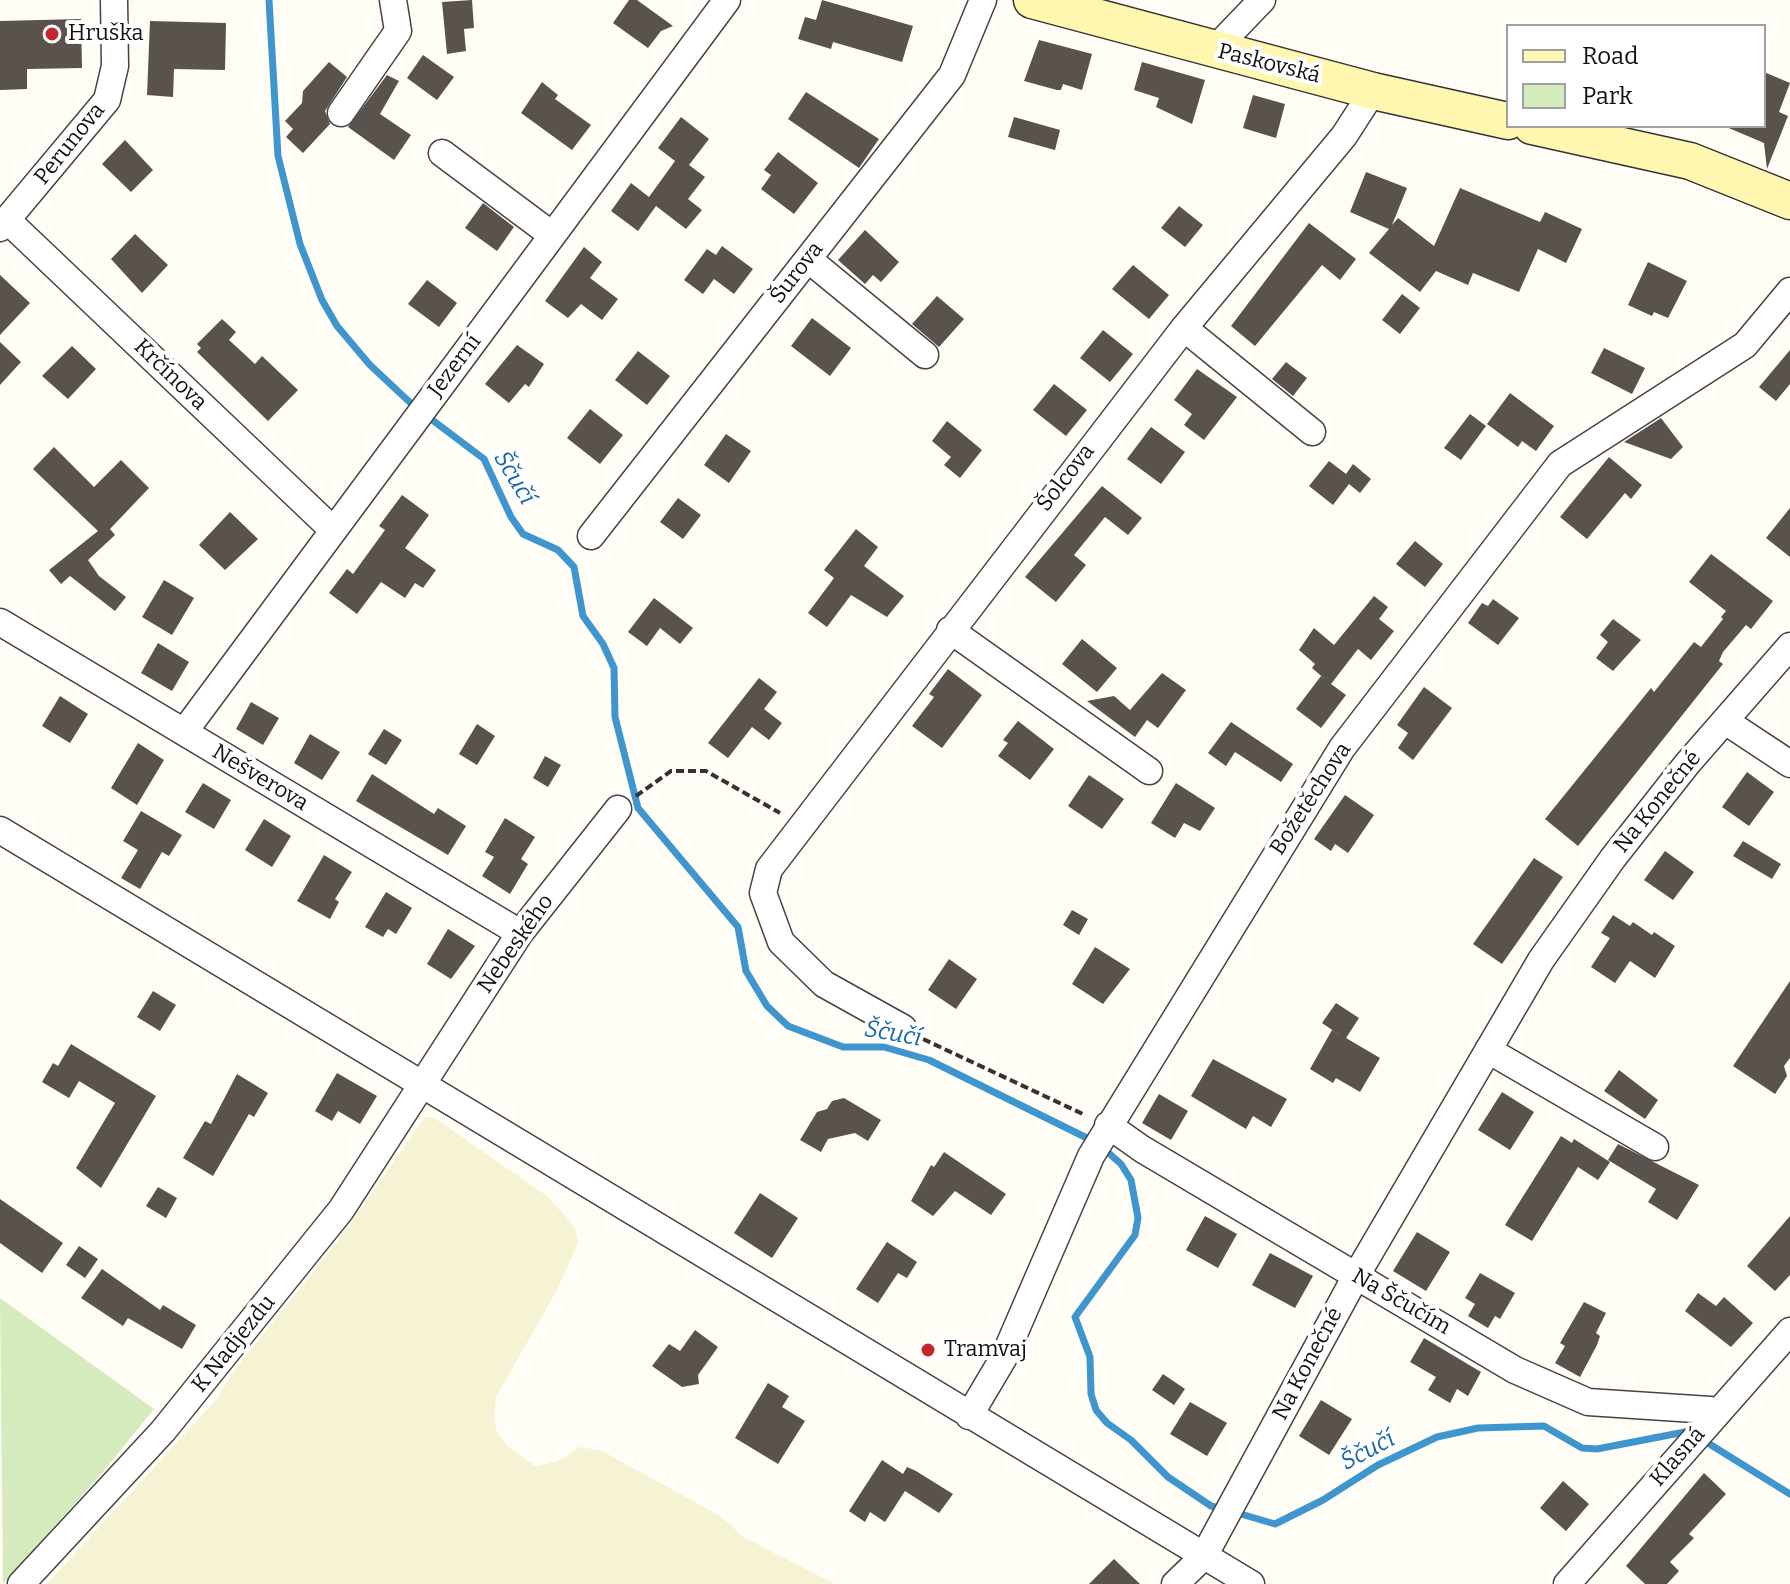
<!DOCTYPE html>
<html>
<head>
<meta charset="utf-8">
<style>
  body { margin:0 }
  #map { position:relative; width:1790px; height:1584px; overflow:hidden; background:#fffdf5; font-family:Bitter,serif }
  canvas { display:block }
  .legend { position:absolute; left:1506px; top:24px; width:260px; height:104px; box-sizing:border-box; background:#fff; border:2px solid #a0a0a0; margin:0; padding:10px 14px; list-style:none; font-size:24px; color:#111 }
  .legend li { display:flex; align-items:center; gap:16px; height:40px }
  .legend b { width:40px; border:2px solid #a0a0a0 }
</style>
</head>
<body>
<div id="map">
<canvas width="1790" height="1584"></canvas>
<ul class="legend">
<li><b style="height:10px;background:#fff6b0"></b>Road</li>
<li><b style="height:22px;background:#d5ebbd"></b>Park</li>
</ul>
</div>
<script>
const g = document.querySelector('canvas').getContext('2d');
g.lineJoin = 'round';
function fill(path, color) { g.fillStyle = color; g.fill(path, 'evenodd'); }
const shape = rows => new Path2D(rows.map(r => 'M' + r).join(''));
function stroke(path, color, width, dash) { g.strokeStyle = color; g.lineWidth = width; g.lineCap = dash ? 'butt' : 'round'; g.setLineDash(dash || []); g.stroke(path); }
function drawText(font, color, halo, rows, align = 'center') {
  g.font = font + ' Bitter,serif'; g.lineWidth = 8; g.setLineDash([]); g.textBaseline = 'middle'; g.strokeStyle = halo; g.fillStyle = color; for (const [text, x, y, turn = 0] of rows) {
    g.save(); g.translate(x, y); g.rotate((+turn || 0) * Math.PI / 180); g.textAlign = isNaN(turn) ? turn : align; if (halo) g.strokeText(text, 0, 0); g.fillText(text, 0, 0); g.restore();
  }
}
const farmland = shape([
  [425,1117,433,1117,547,1196,575,1227,578,1243,557,1290,496,1397,494,1414,497,1433,507,1446,536,1467,563,1459,580,1447,602,1451,720,1516,745,1538,835,1584,47,1584,216,1400,233,1372,338,1241]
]);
const green = shape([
  [0,1298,154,1409,103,1472,3,1584]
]);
const stream = shape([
  [269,0,278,156,300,244,322,300,337,326,370,365,417,409],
  [427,416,484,459,511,517,523,534,558,550,574,567,583,616,603,644,614,668,615,717,638,808,738,927,746,971,767,1006,788,1026,843,1047,884,1047,929,1060,1093,1141],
  [1103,1148,1121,1164,1131,1180,1138,1218,1135,1235,1075,1317,1090,1357,1091,1394,1096,1410,1107,1423,1131,1440,1168,1477,1211,1506,1223,1509],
  [1703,1440,1790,1494],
  [1234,1512,1275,1524,1323,1500,1378,1465,1437,1437,1478,1428,1544,1426,1582,1448,1597,1449,1690,1431]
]);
const building = shape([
  [472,0,474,28,464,29,466,51,447,54,442,2],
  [629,0,637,0,673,26,661,31,648,48,613,23],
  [822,0,913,26,902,62,833,42,831,49,798,39,805,17,816,20],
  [81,19,82,68,27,69,27,89,0,90,0,21],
  [150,21,226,23,225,70,174,69,173,97,147,95],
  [1039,40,1092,54,1082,90,1063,84,1061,90,1057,90,1024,81],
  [423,55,454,77,437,100,407,78],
  [329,62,347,77,325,111,330,124,303,153,286,137,293,129,285,121,302,103,303,91],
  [1142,62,1205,80,1192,124,1156,107,1159,98,1134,90],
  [1764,72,1790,83,1779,112,1788,116,1767,169,1764,143,1724,126,1764,126],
  [387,75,399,81,380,114,411,135,394,160,348,127],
  [542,82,558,95,555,99,591,125,572,150,521,113],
  [806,92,879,139,859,168,788,119],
  [1253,95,1285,104,1276,138,1243,128],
  [681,117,709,139,689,165,705,177,688,199,702,210,686,229,656,206,638,231,611,211,631,183,649,197,675,161,658,148],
  [1014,117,1060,130,1055,150,1008,137],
  [125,140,153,170,131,192,102,164],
  [778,152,818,183,794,214,761,189,771,175,764,170],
  [1366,172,1407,188,1392,225,1398,218,1434,246,1460,188,1540,222,1545,212,1582,229,1566,263,1538,249,1519,292,1473,273,1468,285,1436,271,1420,292,1369,253,1389,229,1350,212],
  [483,203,514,227,497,251,465,228],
  [1179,206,1203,225,1185,247,1161,228],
  [1309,223,1356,259,1340,280,1322,265,1255,346,1231,326],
  [865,230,899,262,881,282,873,275,865,284,838,260],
  [135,234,168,265,142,293,111,259],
  [722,246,753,269,734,294,714,279,703,294,684,280,707,249,716,255],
  [584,247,602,262,590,278,618,299,602,320,581,304,568,318,545,301],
  [1648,262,1687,281,1668,318,1654,312,1652,316,1628,305],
  [1133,265,1169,295,1149,319,1112,289],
  [0,275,30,303,0,335],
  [427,280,457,303,439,327,408,304],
  [1402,294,1420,308,1400,334,1382,320],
  [937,296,964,319,939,347,912,324],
  [812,318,851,348,830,376,791,346],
  [222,319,236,332,229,340,255,364,262,356,298,390,268,421,197,352,201,348,197,344],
  [1103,330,1133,354,1110,382,1080,358],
  [0,342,21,362,0,385],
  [517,345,544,364,529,387,525,384,509,403,485,384],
  [72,346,96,369,68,399,42,376],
  [1604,348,1645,368,1632,394,1591,373],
  [1790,350,1790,384,1776,401,1759,387],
  [638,351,670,376,647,405,615,380],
  [1286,362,1307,378,1293,396,1272,379],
  [1197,369,1237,397,1204,440,1184,425,1192,414,1174,400],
  [1054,384,1087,410,1066,436,1033,410],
  [1510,393,1554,426,1536,451,1522,441,1518,447,1487,424],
  [590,409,623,435,600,464,567,438],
  [1470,414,1486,426,1461,460,1444,448],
  [1661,418,1683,447,1671,459,1624,442],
  [947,421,982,450,960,478,944,465,951,457,932,441],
  [1151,427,1185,452,1161,484,1127,459],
  [726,434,751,451,729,483,704,465],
  [54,447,94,487,121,460,149,488,110,529,115,535,88,560,99,576,126,597,115,611,70,576,61,584,49,570,98,531,33,469],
  [1609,457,1642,485,1631,499,1625,493,1587,539,1560,517],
  [1329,461,1346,474,1353,464,1371,479,1360,493,1349,484,1333,505,1309,486],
  [1102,486,1142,518,1128,535,1105,517,1074,555,1086,565,1056,602,1025,577],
  [402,495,429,515,405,548,436,570,423,588,415,583,405,598,381,582,357,614,329,593,347,569,353,574,385,530,379,526],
  [678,498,701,515,683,539,660,522],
  [1790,508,1790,557,1766,538],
  [230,512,258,539,225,570,199,545],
  [856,529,878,547,864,566,904,596,887,617,851,595,827,627,808,613,834,578,824,570],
  [1415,541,1443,564,1425,587,1396,564],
  [1711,554,1773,601,1751,629,1746,625,1723,652,1719,661,1723,664,1578,846,1545,819,1651,688,1654,692,1694,642,1701,647,1723,619,1721,617,1726,611,1689,582],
  [164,580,194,598,172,635,142,617],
  [1374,596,1388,607,1379,619,1394,631,1371,660,1358,649,1331,684,1346,695,1321,728,1296,709,1321,676,1326,680,1312,668,1315,664,1299,650,1314,628,1334,645],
  [654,598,693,628,680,644,660,628,647,646,628,632],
  [1493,599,1519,618,1498,645,1468,623,1482,603,1488,606],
  [1613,619,1641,640,1613,671,1596,658,1608,642,1600,635],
  [1082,639,1117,668,1097,692,1062,664],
  [158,643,189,662,172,691,141,673],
  [948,669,982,695,942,748,912,726,934,697,929,694],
  [1162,673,1186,690,1158,728,1147,720,1135,737,1087,701,1114,696,1130,710],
  [759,678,777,692,764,709,782,723,769,740,752,727,728,758,708,743],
  [1424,687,1452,708,1413,760,1398,748,1408,733,1397,725],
  [60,696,88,714,70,743,42,726],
  [251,702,279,718,263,745,236,729],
  [1018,721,1054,749,1030,780,998,756,1008,743,1003,740],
  [1231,722,1293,764,1281,782,1235,752,1226,766,1208,753],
  [477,724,495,736,477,765,459,754],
  [384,729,402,740,386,765,368,754],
  [310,734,340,752,322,780,294,763],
  [138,743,164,760,137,805,111,788],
  [545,756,561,765,548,787,533,778],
  [1747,772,1774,792,1749,826,1722,807],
  [372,774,434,814,438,808,466,826,448,855,356,801],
  [1089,775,1124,799,1102,829,1068,806],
  [203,783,231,800,214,829,185,812],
  [1176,783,1215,808,1200,831,1184,823,1175,838,1151,823],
  [1345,795,1374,815,1348,853,1335,844,1331,851,1314,839],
  [141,811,182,835,169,856,162,852,140,889,121,878,138,850,123,841],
  [505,818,535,837,521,859,528,864,510,894,482,876,494,857,485,852],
  [264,819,291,836,272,867,245,850],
  [1743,841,1781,864,1772,879,1733,856],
  [1665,851,1694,872,1673,900,1644,880],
  [324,855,352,872,335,899,339,902,330,919,297,901],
  [1534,858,1563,877,1502,964,1473,944],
  [386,892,412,908,396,934,388,929,383,937,365,927],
  [1072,910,1088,919,1079,935,1063,925],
  [1613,915,1630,926,1633,922,1652,935,1654,932,1675,946,1655,978,1630,961,1615,983,1591,967,1610,938,1601,933],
  [448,929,475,946,451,979,427,964],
  [1095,947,1130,969,1103,1004,1072,984],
  [949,959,977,979,956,1009,928,990],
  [1790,981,1790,1058,1784,1066,1787,1076,1775,1094,1733,1066],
  [153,991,176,1005,160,1031,137,1017],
  [1336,1003,1359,1018,1346,1038,1380,1058,1360,1092,1336,1078,1333,1083,1310,1069,1332,1030,1344,1038,1322,1023],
  [71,1044,156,1096,101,1188,76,1168,115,1103,79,1081,69,1098,42,1082,53,1063,58,1066],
  [1213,1059,1287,1099,1271,1127,1253,1116,1246,1129,1191,1096],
  [1619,1070,1658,1100,1645,1119,1604,1091],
  [337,1073,377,1096,360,1124,338,1111,332,1121,315,1111],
  [237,1074,268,1093,254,1117,249,1114,213,1176,183,1158,205,1121,211,1124],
  [1502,1092,1534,1112,1510,1150,1478,1130],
  [1159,1094,1188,1111,1171,1140,1142,1123],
  [844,1098,881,1120,868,1141,855,1133,828,1139,821,1152,800,1140,817,1112,827,1109,832,1101],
  [1561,1136,1572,1143,1574,1139,1610,1162,1598,1180,1578,1167,1532,1241,1505,1225],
  [1618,1144,1699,1185,1677,1220,1648,1202,1656,1189,1608,1160],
  [944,1152,1006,1194,991,1215,955,1191,933,1216,911,1201,931,1165,934,1167],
  [158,1187,177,1198,166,1218,146,1206],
  [760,1193,798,1218,772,1258,734,1233],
  [0,1199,63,1243,42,1273,0,1243],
  [1205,1216,1237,1234,1218,1268,1186,1250],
  [1790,1216,1790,1275,1775,1291,1747,1266],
  [1417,1232,1450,1252,1426,1291,1393,1271],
  [887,1242,917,1262,907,1278,898,1273,878,1303,856,1289],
  [79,1246,98,1259,85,1278,66,1265],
  [1270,1253,1313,1276,1295,1308,1252,1285],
  [102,1269,160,1310,163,1305,196,1325,182,1349,128,1318,123,1326,81,1298],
  [1480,1273,1515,1293,1500,1319,1495,1316,1488,1328,1468,1316,1475,1304,1465,1298],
  [1698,1293,1716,1306,1724,1297,1753,1323,1731,1347,1685,1311],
  [1584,1302,1606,1313,1596,1333,1600,1336,1597,1345,1580,1377,1555,1363,1565,1346,1560,1343],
  [695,1330,718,1347,698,1375,699,1384,682,1387,652,1366,669,1344,680,1351],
  [1424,1338,1481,1372,1468,1396,1457,1389,1450,1403,1428,1390,1436,1377,1410,1362],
  [1163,1374,1185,1389,1174,1405,1152,1390],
  [768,1383,789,1396,782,1407,805,1421,778,1464,735,1438],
  [1321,1400,1352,1419,1329,1455,1299,1436],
  [1190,1402,1227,1423,1207,1456,1170,1434],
  [882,1460,903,1474,907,1467,916,1471,953,1494,939,1513,905,1491,885,1522,870,1512,865,1522,849,1511],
  [1704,1473,1726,1494,1689,1534,1694,1538,1670,1562,1679,1571,1667,1584,1645,1584,1626,1566],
  [1563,1481,1589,1504,1566,1531,1540,1508],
  [1114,1559,1140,1584,1089,1584]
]);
const path = shape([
  [636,796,671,771,706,771,780,813],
  [923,1039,1085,1115]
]);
const minor = shape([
  [1214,50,1262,0],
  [341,113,398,31,393,0],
  [442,153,552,235],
  [7,220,333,530],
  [0,228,107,100,115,66,114,0],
  [808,259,925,355],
  [1184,328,1312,432],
  [591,536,952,75,983,0],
  [0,622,520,933],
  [950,630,1149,771],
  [1725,721,1790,764],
  [184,732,727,0],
  [0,830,1251,1584],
  [903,1028,824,984,781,942,763,893,769,869,1184,328,1344,136,1373,91],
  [1488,1050,1655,1147],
  [1108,1125,1142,1149,1515,1370,1588,1402,1710,1410,1717,1413],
  [969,1416,1004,1357,1091,1156,1342,748,1560,464,1745,345,1790,291],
  [21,1584,163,1431,341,1210,520,933,618,809],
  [1175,1584,1204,1556,1356,1276,1541,960,1613,858,1687,764,1790,646],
  [1567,1584,1790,1331]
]);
const secondary = shape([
  [1032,0,1373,91,1508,121],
  [1532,126,1690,161,1790,201]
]);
const markers = [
  [52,34,8,"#c4262e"],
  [928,1350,8,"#c4262e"]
];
const poiNames = [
  ["Hruška",68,34],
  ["Tramvaj",944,1350]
];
const streetNames = [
  ["Paskovská",1269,64,14],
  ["Perunova",70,144,-51],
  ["Šurova",797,273,-52],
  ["Jezerní",455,366,-53],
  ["Krčínova",170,375,44],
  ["Šolcova",1066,478,-52],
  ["Nešverova",260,778,31],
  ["Božetěchova",1311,799,-57],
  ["Na Konečné",1658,802,-51],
  ["Nebeského",516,944,-55],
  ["Na Ščučím",1401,1302,30],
  ["K Nadjezdu",234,1344,-51],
  ["Na Konečné",1308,1364,-62],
  ["Klasná",1678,1457,-49]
];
const waterNames = [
  ["Ščučí",514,478,59],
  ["Ščučí",893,1034,10],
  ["Ščučí",1368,1451,-28]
];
fill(farmland, '#f6f3d4');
fill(green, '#d5ebbd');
stroke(stream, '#3f96cf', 7);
fill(building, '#5a524d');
stroke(minor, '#444', 29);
stroke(secondary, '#333', 39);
stroke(path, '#333', 4, [8, 4]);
stroke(minor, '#fff', 26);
stroke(secondary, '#fff6b0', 36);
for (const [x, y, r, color] of markers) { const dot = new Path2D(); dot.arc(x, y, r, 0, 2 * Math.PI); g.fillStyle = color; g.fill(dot); stroke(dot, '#fff', 3); }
drawText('22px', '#111', '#fff', poiNames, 'left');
drawText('22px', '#111', '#fff', streetNames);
drawText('italic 24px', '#1768a6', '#fff', waterNames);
</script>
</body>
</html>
